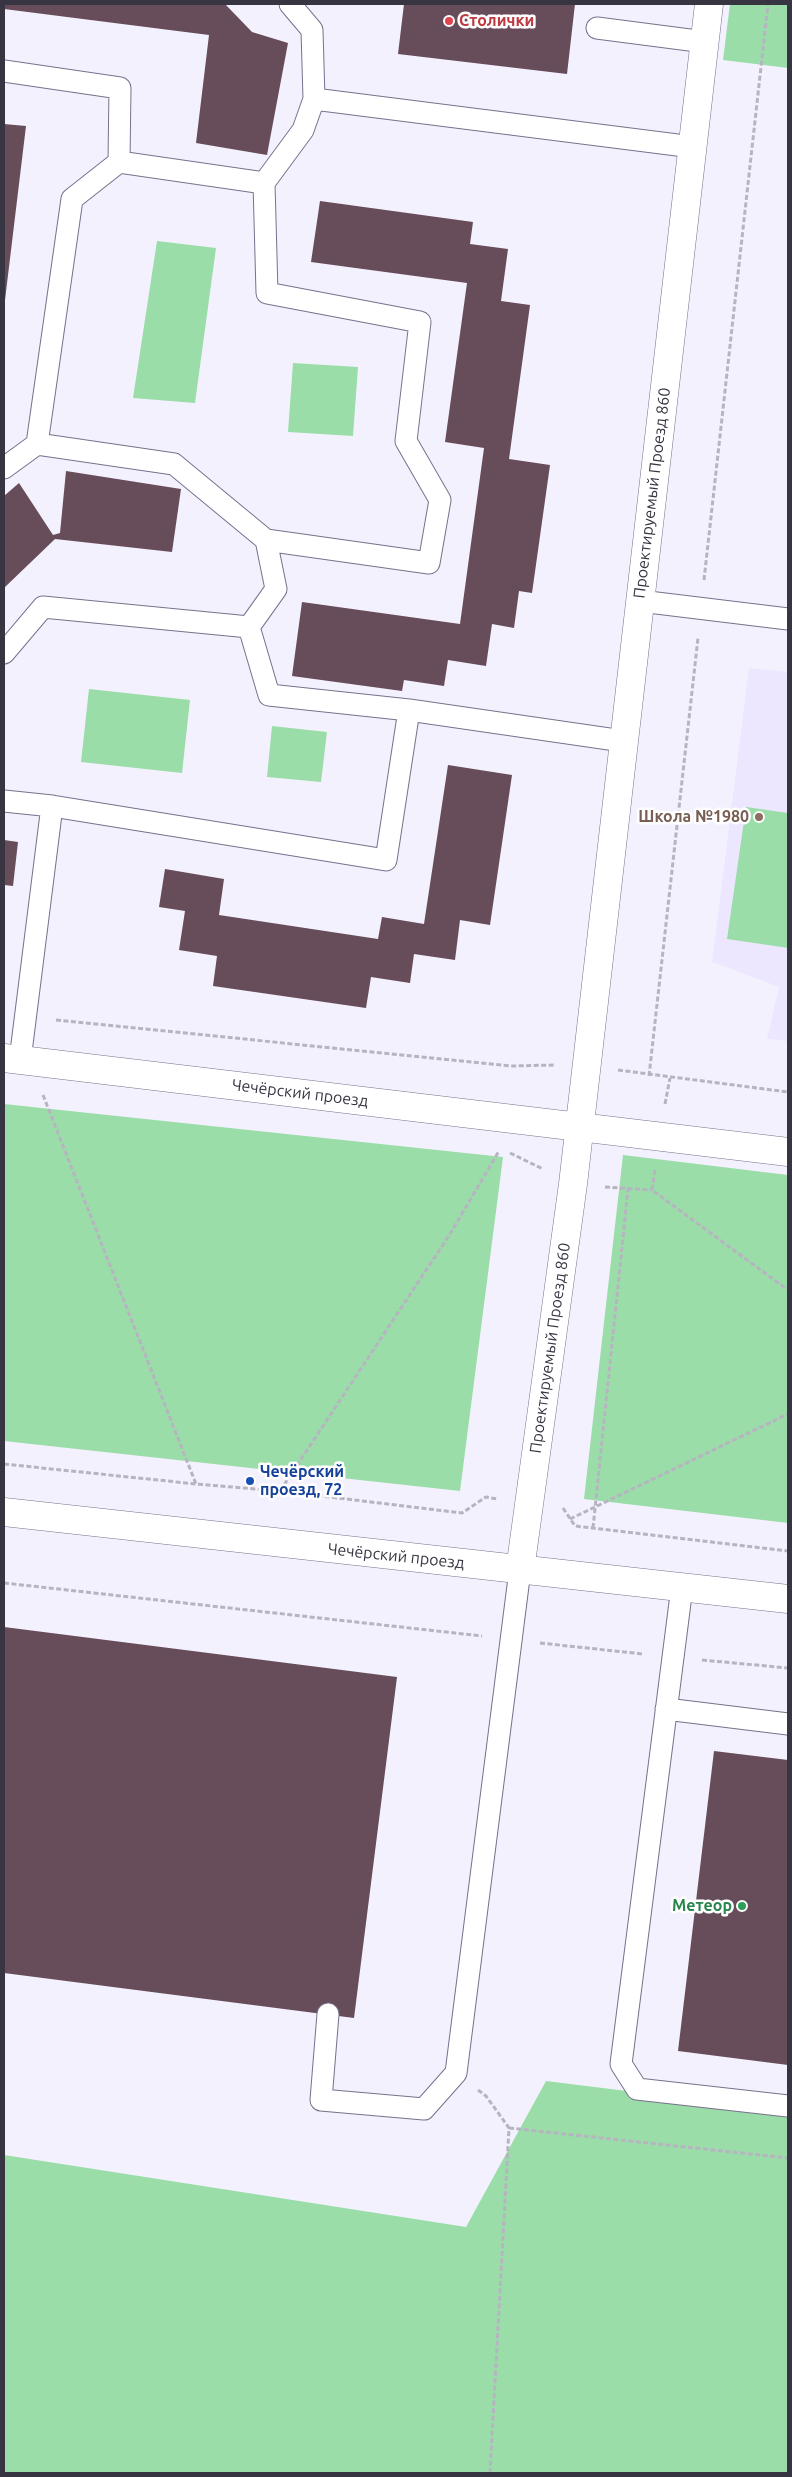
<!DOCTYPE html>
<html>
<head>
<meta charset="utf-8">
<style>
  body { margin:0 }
  #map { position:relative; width:792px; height:2477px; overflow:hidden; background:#f4f1fe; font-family:Ubuntu,sans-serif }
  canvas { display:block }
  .frame { position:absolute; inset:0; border:5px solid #383542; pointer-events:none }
</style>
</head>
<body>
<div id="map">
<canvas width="792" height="2477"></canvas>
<div class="frame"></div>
</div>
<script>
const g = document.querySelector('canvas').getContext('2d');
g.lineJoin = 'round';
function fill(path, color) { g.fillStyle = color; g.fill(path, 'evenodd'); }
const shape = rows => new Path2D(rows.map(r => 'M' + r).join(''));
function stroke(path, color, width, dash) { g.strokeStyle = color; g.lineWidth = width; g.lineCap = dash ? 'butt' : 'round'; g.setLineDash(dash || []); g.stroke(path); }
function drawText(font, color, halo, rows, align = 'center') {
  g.font = font + ' Ubuntu,sans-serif'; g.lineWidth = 5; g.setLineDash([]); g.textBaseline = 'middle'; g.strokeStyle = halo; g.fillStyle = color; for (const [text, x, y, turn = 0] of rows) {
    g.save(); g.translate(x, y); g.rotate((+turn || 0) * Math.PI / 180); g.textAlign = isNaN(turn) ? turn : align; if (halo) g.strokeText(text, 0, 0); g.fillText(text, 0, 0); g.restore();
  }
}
const built = shape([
  [749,668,788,672,788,1041,767,1039,779,987,712,962]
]);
const green = shape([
  [730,4,788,4,788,68,723,60],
  [157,241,216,248,195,403,133,398],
  [293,363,358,367,353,436,288,432],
  [89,689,190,700,182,773,81,762],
  [272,726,327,732,321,782,267,777],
  [746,807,788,813,788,948,727,939],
  [4,1104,503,1157,460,1491,4,1441],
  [623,1155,788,1175,788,1523,584,1499],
  [546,2081,788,2111,788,2473,4,2473,4,2155,466,2227]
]);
const building = shape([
  [4,4,225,4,252,32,288,43,267,155,196,143,209,35,4,9],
  [404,4,575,4,567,74,398,54],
  [4,124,26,126,5,300,4,300],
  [320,201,473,222,470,244,508,249,501,301,530,305,509,459,550,465,532,593,519,591,514,628,492,624,486,666,448,660,444,686,404,680,402,691,292,676,302,602,460,624,484,448,445,442,467,283,311,262],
  [66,471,181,489,172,552,55,539,4,588,4,496,19,483,53,535,60,533],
  [448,765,512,775,490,925,460,920,455,960,414,954,410,983,371,977,366,1008,213,986,217,956,179,950,185,911,159,907,165,869,224,879,219,915,378,939,382,917,424,924],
  [4,840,18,842,13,886,4,885],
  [4,1627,397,1677,354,2018,4,1973],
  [714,1751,788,1760,788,2065,678,2051]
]);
const path = shape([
  [704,580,768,4],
  [56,1020,511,1066,555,1065],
  [618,1070,788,1092],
  [649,1076,698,638],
  [43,1095,196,1484,280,1491,450,1234,499,1151],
  [665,1104,670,1078],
  [510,1153,543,1169],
  [655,1170,652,1190,788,1290],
  [605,1187,652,1190],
  [4,1464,196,1484],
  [280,1491,462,1513,486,1497,497,1499],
  [563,1508,575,1526,788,1551],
  [570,1519,788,1414],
  [593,1528,628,1189],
  [4,1583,482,1636],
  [540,1643,643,1654],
  [702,1660,788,1668],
  [478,2090,486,2096,509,2128,490,2473],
  [509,2128,788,2158]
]);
const service = shape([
  [597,28,705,42],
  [4,71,120,88,119,162,264,183,303,130,314,99,312,30,290,4],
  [314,99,693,147],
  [264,183,267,293,420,322,406,441,440,500,429,563,266,540],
  [37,444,72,199,119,162],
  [4,468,37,444,174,464,266,540,276,589,249,627,43,607,4,653],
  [640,601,788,619],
  [249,627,269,695,409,710],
  [4,801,52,806,386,860,409,710,623,741],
  [20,1060,52,806],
  [682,1587,621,2064,637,2089,788,2106],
  [666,1709,788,1724],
  [328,2014,321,2100,424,2109,456,2073,520,1570]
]);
const minor = shape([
  [4,1058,788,1152],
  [520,1570,573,1184,709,4]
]);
const secondary = shape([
  [4,1512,788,1599]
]);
const markers = [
  [449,21,5,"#e0444e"],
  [759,817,5,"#8d6e63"],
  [250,1481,5,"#1a4fb4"],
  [742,1906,5,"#2e9e5b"]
];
const healthNames = [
  ["Столички",459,21]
];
const streetNames = [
  ["Проектируемый Проезд 860",652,493,-83],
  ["Чечёрский проезд",300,1093,7],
  ["Проектируемый Проезд 860",550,1348,-82],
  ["Чечёрский проезд",396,1556,6]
];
const educationNames = [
  ["Школа №1980",749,817]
];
const transitNames = [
  ["Чечёрский",260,1472],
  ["проезд, 72",260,1490]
];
const leisureNames = [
  ["Метеор",732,1906]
];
fill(built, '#ece7fe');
fill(green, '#9adda8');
fill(building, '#674c5a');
stroke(service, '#78718c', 23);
stroke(minor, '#78718c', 29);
stroke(secondary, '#78718c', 29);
stroke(path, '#b7b4c1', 3, [5, 2.5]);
stroke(service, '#fff', 21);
stroke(minor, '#fff', 28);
stroke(secondary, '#fff', 28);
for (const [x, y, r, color] of markers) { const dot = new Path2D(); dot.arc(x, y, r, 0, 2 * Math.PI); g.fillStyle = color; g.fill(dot); stroke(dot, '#fff', 2); }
drawText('bold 16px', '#be3a42', '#fff', healthNames, 'left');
drawText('16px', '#383542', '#fff', streetNames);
drawText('bold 16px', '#785e54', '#fff', educationNames, 'right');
drawText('bold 16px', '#164399', '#fff', transitNames, 'left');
drawText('bold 16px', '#27864d', '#fff', leisureNames, 'right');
</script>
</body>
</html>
